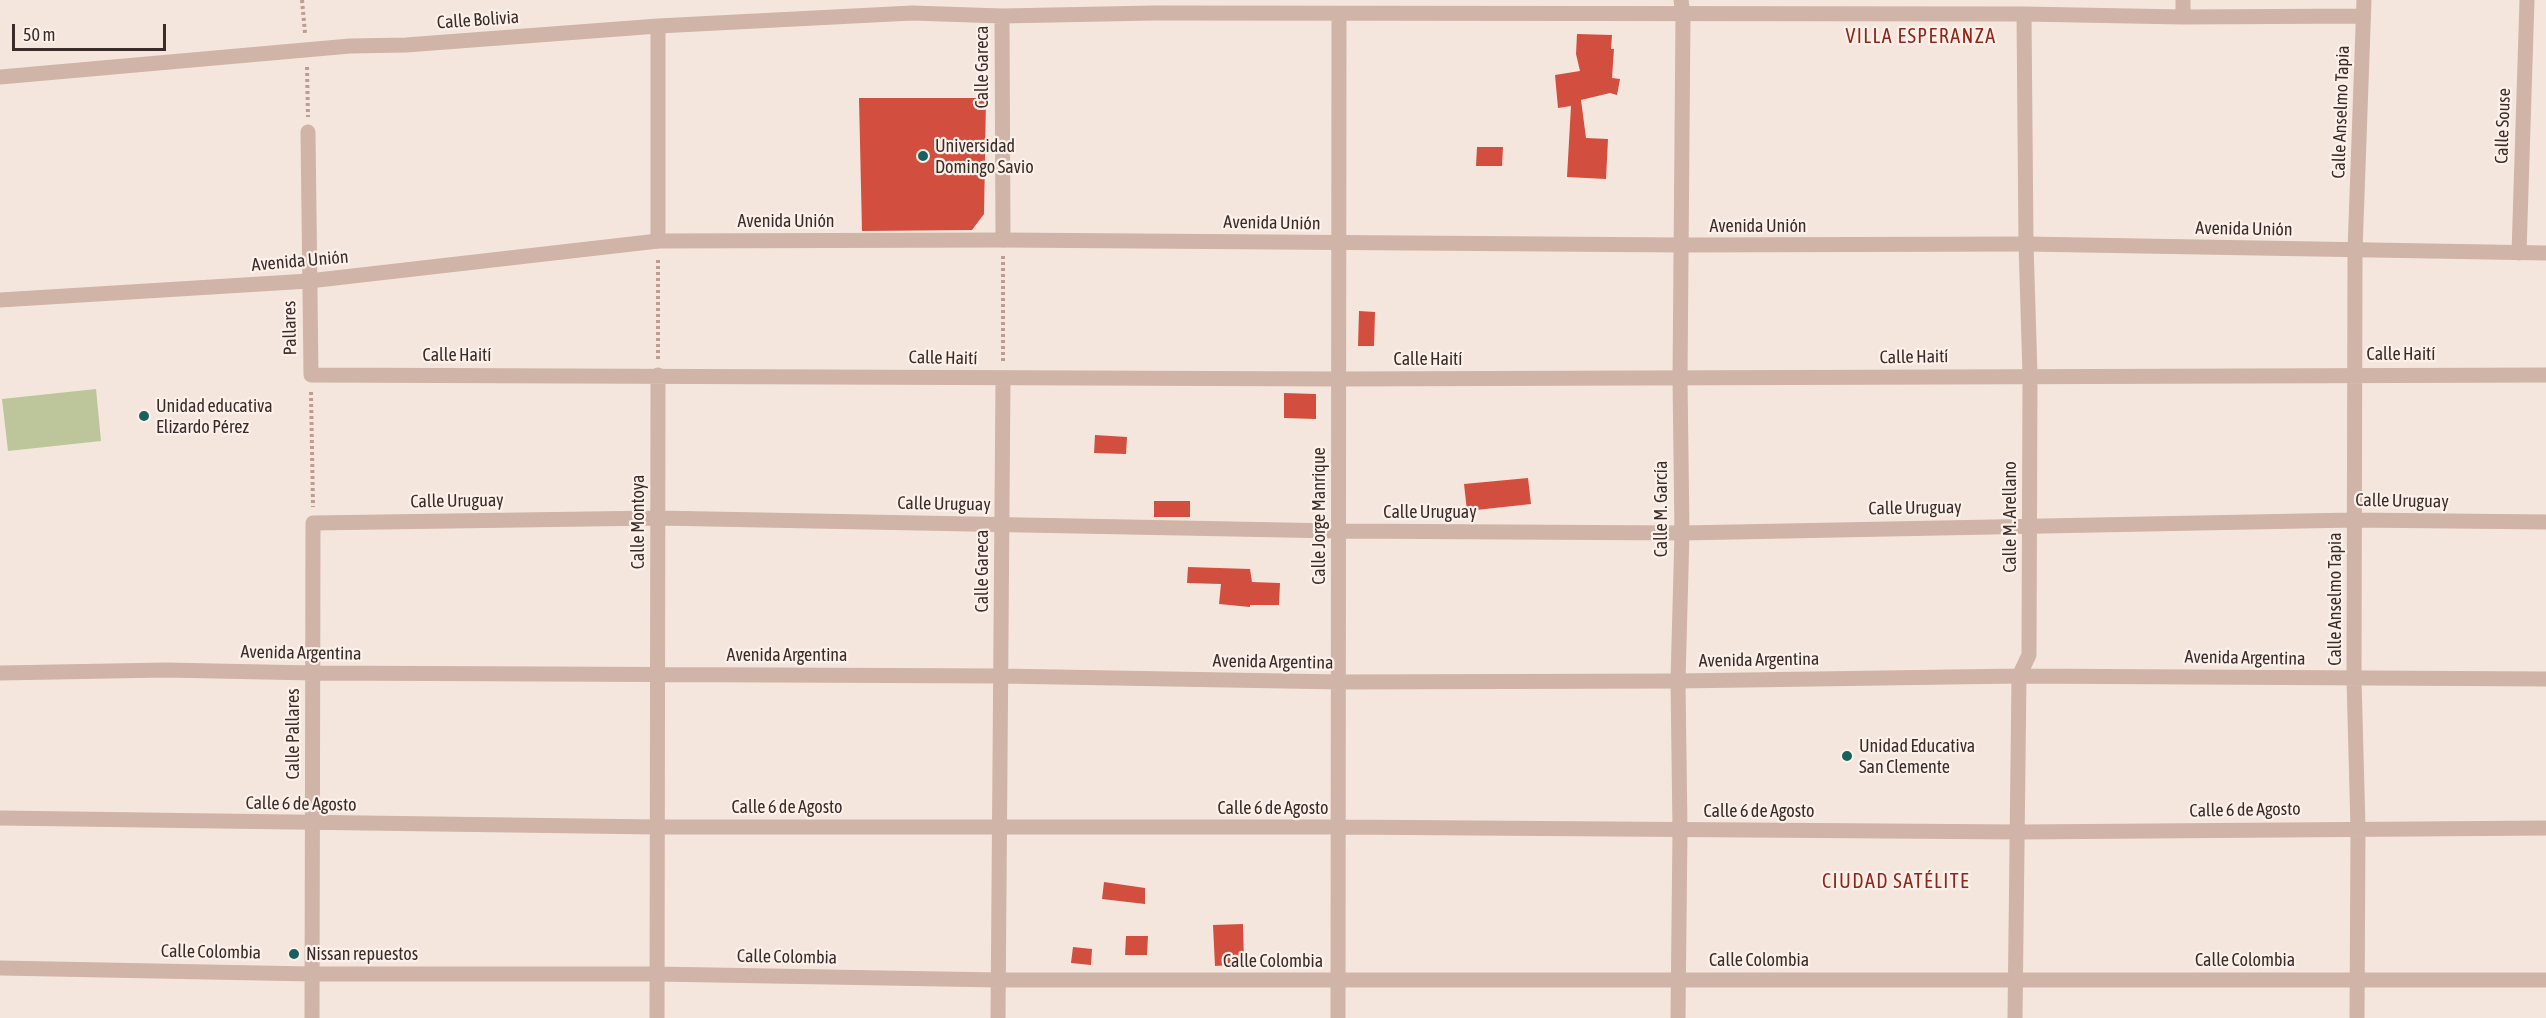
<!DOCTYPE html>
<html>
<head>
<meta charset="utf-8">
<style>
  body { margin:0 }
  #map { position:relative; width:2546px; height:1018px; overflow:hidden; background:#f5e6dd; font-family:"Asap Condensed",sans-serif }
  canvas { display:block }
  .scale { position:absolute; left:12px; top:24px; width:154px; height:27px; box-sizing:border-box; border:3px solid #3a2c28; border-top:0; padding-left:8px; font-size:18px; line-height:21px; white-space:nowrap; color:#3a2c28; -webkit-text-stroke:4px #fcf1ea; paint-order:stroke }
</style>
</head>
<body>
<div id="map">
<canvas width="2546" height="1018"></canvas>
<div class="scale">50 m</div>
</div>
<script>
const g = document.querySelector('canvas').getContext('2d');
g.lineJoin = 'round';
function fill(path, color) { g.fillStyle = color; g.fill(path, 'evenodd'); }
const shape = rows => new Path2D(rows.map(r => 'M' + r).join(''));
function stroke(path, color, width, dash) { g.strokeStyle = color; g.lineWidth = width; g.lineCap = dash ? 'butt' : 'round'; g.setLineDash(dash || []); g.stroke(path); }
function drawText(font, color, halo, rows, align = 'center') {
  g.font = font + ' "Asap Condensed",sans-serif'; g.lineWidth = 4.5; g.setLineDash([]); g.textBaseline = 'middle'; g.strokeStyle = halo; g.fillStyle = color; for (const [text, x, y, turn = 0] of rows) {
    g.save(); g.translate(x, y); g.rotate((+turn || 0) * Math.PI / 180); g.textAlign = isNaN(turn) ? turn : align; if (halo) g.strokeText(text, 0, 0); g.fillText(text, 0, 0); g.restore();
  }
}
const green = shape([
  [96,389,101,441,8,451,2,399]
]);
const building = shape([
  [1577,34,1612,35,1611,49,1614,49,1612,78,1620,79,1617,95,1610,93,1581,100,1586,138,1608,139,1606,179,1567,177,1571,106,1558,108,1555,75,1580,71,1576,54],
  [859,98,986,98,984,214,972,230,862,231],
  [1477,147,1503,147,1502,166,1476,166],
  [1359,311,1375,312,1374,346,1358,346],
  [1284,393,1316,394,1316,419,1284,418],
  [1095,435,1127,437,1126,454,1094,453],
  [1528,478,1531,504,1467,511,1464,484],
  [1154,501,1190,501,1190,517,1154,517],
  [1188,567,1250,569,1252,582,1280,583,1279,605,1250,605,1250,607,1219,604,1221,584,1187,583],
  [1104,882,1145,888,1145,904,1102,899],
  [1243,924,1244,964,1215,966,1213,925],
  [1126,936,1148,936,1147,955,1125,955],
  [1073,947,1092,949,1091,965,1071,963]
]);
const path = shape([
  [302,0,305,33],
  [307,67,308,117],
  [1003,256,1003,362],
  [658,359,658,258],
  [311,392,313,507]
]);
const minor = shape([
  [2183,0,2183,17],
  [1002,16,1003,240],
  [658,26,658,241],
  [0,77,350,46,406,45,658,26,912,13,1002,16,1154,13,2024,14,2183,17,2363,16],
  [308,132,311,375,1339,379,2546,375],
  [2519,253,2527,0],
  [0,673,166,670,313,673,1001,676,1340,682,1678,681,2019,676,2546,679],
  [0,818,656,827,1339,827,2019,832,2546,828],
  [0,968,312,974,656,974,999,980,2546,980],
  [312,1018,313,523,657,518,1337,531,1682,533,2354,520,2546,522],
  [657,1018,658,375],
  [998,1018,1003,378],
  [1338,1018,1339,14],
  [2015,1018,2019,676,2029,655,2030,375,2026,244,2024,14],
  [2357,1018,2358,828,2354,679,2355,251,2364,0]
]);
const tertiary = shape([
  [0,300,309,281,658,241,1003,240,1681,245,2026,244,2546,253],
  [1678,1018,1680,830,1678,681,1682,533,1680,379,1683,14,1681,0]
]);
const markers = [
  [923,156,6,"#19615c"],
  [144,416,6,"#19615c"],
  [1847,756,6,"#19615c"],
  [294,954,6,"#19615c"]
];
const streetNames = [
  ["Calle Bolivia",478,20,-4],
  ["Calle Gareca",982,67,-90],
  ["Calle Anselmo Tapia",2341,112,-88],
  ["Calle Souse",2503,126,-88],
  ["Avenida Unión",786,221],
  ["Avenida Unión",1272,223,1],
  ["Avenida Unión",1758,226],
  ["Avenida Unión",2244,229,1],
  ["Avenida Unión",300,261,-5],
  ["Pallares",290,328,-91],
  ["Calle Haití",2401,354],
  ["Calle Haití",457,355],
  ["Calle Haití",1914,357,-1],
  ["Calle Haití",943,358,1],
  ["Calle Haití",1428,359],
  ["Calle Uruguay",457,501,-1],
  ["Calle Uruguay",2402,501,1],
  ["Calle Uruguay",944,504,1],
  ["Calle Uruguay",1915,508,-1],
  ["Calle M. García",1661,509,-90],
  ["Calle Uruguay",1430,512],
  ["Calle Jorge Manrique",1319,516,-90],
  ["Calle M. Arellano",2010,517,-90],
  ["Calle Montoya",638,522,-90],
  ["Calle Gareca",982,571,-90],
  ["Calle Anselmo Tapia",2335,599,-90],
  ["Avenida Argentina",301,653,1],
  ["Avenida Argentina",787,655],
  ["Avenida Argentina",2245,658,1],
  ["Avenida Argentina",1759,660,-1],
  ["Avenida Argentina",1273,662,1],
  ["Calle Pallares",293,734,-90],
  ["Calle 6 de Agosto",301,804,1],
  ["Calle 6 de Agosto",787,807],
  ["Calle 6 de Agosto",1273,808],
  ["Calle 6 de Agosto",2245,810,-1],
  ["Calle 6 de Agosto",1759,811],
  ["Calle Colombia",211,952,1],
  ["Calle Colombia",787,957,1],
  ["Calle Colombia",1759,960],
  ["Calle Colombia",2245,960],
  ["Calle Colombia",1273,961]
];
const poiNames = [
  ["Universidad",935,146],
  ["Domingo Savio",935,167],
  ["Unidad educativa",156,406],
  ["Elizardo Pérez",156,427],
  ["Unidad Educativa",1859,746],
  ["San Clemente",1859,767],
  ["Nissan repuestos",306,954]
];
const neighbourhoodNames = [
  ["VILLA ESPERANZA",1921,37],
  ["CIUDAD SATÉLITE",1896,882]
];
fill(green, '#bdc69b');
fill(building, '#d24e3e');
stroke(path, '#bb9d91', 4, [3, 3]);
stroke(minor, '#cfb4a7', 15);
stroke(tertiary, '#cfb4a7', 15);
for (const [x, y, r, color] of markers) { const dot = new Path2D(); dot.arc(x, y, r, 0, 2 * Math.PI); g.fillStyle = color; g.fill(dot); stroke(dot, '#fcf1ea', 2); }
drawText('18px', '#3a2c28', '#fcf1ea', streetNames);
drawText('18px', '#3a2c28', '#fcf1ea', poiNames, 'left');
g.letterSpacing = '1.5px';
drawText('20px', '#922518', '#fcf1ea', neighbourhoodNames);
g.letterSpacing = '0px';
</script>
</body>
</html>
